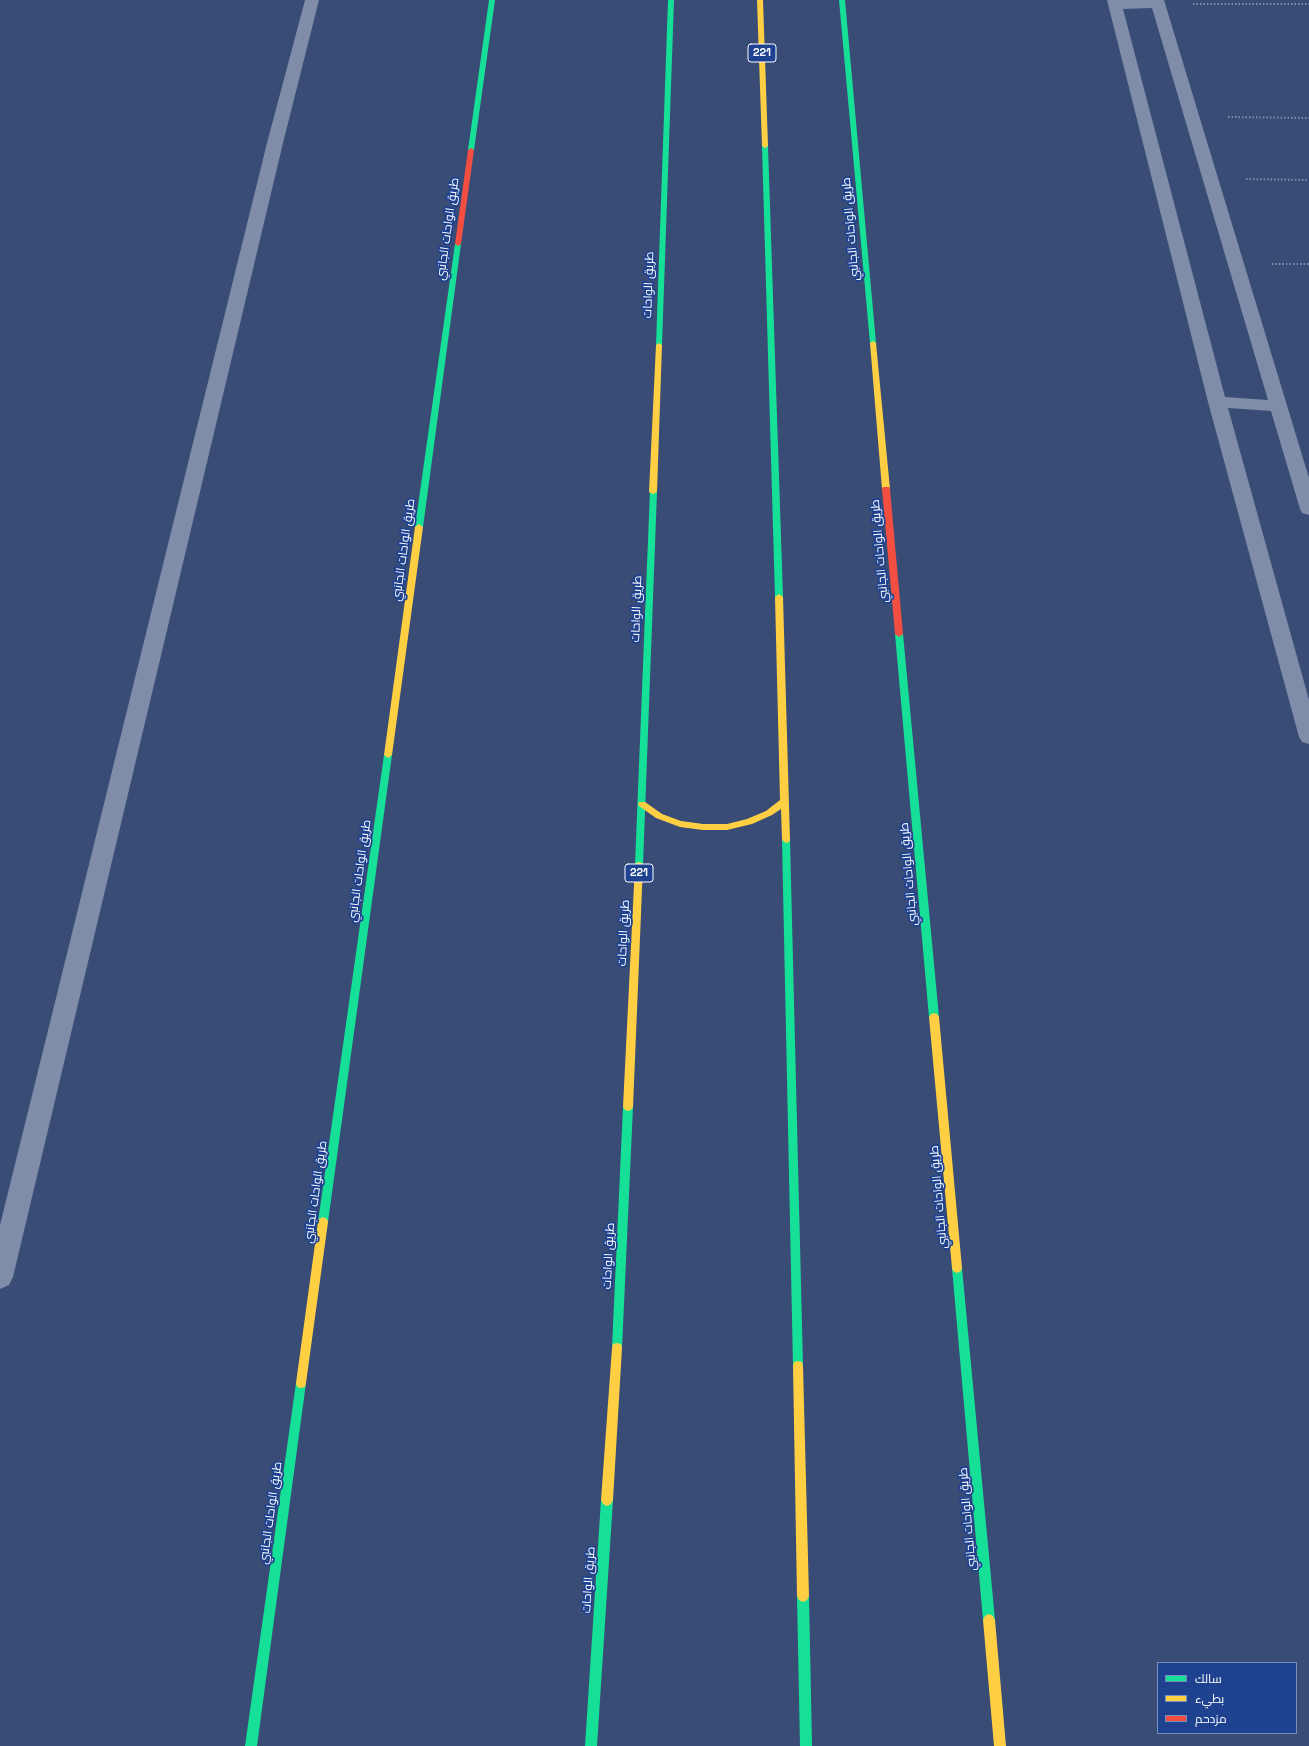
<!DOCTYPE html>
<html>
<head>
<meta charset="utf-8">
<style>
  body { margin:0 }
  #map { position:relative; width:1309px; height:1746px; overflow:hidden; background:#384c76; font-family:"Space Grotesk",Cairo,sans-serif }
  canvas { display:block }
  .legend { position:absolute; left:1157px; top:1662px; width:140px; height:72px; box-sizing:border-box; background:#1e4290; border:1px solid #788ebc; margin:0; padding:5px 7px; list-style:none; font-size:12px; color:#fff }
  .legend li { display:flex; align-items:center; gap:8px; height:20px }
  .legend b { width:20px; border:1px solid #788ebc }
</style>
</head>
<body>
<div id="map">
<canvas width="1309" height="1746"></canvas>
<ul class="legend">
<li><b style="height:5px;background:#16e098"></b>سالك</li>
<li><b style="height:5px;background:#ffcf43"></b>بطيء</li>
<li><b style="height:5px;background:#f24e42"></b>مزدحم</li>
</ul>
</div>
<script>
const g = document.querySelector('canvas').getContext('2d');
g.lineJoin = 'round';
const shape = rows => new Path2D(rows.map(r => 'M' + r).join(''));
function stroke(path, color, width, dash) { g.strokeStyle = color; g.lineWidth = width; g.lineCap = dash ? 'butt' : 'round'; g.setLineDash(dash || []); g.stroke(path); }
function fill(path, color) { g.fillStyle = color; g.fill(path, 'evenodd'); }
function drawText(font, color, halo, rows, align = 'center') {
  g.font = font + ' "Space Grotesk",Cairo,sans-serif'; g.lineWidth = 3.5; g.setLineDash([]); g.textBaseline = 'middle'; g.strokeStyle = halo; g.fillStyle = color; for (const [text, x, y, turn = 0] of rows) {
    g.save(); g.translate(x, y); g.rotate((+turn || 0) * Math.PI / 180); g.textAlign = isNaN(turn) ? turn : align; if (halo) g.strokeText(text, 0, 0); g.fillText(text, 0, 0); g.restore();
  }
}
const path = shape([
  [1193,4,1309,4],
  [1228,117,1309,118],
  [1246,179,1309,180],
  [1272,264,1309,264]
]);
const street = shape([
  [305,0,319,0,283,143,13,1277,9,1285,0,1289,0,1225,267,143,305,0],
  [1107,0,1164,0,1309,478,1309,515,1302,513,1300,509,1271,411,1228,408,1309,700,1309,744,1302,742,1299,737,1208,402,1107,0],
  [1152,8,1268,400,1225,397,1123,9,1152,8]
]);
const fast = shape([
  [489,0,495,0,474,150,471,152,468,150,489,0],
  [668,0,674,0,662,345,659,347,656,345,668,0],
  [839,0,845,0,876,343,873,345,870,343,839,0],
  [765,144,768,146,783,597,779,600,775,597,762,146,765,144],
  [458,242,461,244,423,527,419,530,415,527,455,244,458,242],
  [650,490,653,490,657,492,643,865,642,867,639,868,636,867,635,865,650,490],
  [899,631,903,634,939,1017,937,1020,934,1021,931,1020,929,1017,895,634,899,631],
  [388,752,392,755,328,1222,327,1225,323,1227,319,1225,318,1222,384,755,388,752],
  [786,837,790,840,803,1366,802,1370,798,1371,794,1370,793,1366,782,840,786,837],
  [628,1103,631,1104,633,1107,622,1348,621,1352,617,1353,613,1352,612,1348,623,1107,625,1104,628,1103],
  [957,1263,961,1265,962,1268,995,1620,993,1624,989,1626,985,1624,983,1620,952,1268,953,1265,957,1263],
  [301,1378,305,1379,306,1383,257,1746,245,1746,296,1383,297,1379,301,1378],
  [607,1494,611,1496,613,1500,597,1746,585,1746,601,1500,603,1496,607,1494],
  [803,1590,807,1592,809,1596,812,1746,800,1746,797,1596,799,1592,803,1590]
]);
const slow = shape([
  [757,0,763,0,768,146,765,148,762,146,757,0],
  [873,341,876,343,890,489,886,491,882,489,870,343,873,341],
  [659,343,662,345,657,492,653,494,649,492,656,345,659,343],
  [419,524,423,527,392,755,388,758,384,755,415,527,419,524],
  [779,594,783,597,790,840,789,842,786,843,782,840,781,809,772,815,752,824,727,830,703,830,680,827,656,818,639,806,638,804,639,802,645,802,662,814,681,821,703,824,727,824,747,819,766,811,780,800,775,597,779,594],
  [639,862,642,863,643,865,633,1107,631,1110,628,1111,625,1110,623,1107,635,865,636,863,639,862],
  [934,1013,937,1014,939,1017,962,1268,961,1271,957,1273,953,1271,952,1268,929,1017,931,1014,934,1013],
  [323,1217,327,1219,328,1222,306,1383,305,1387,301,1388,297,1387,296,1383,318,1222,319,1219,323,1217],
  [617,1343,621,1344,622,1348,613,1500,611,1504,607,1506,603,1504,601,1500,612,1348,613,1344,617,1343],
  [798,1361,802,1362,803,1366,809,1596,807,1600,803,1602,799,1600,797,1596,793,1366,794,1362,798,1361],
  [989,1614,993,1616,995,1620,1006,1746,994,1746,983,1620,985,1616,989,1614]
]);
const jam = shape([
  [471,148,474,150,461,244,458,246,455,244,468,150,471,148],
  [883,487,889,487,890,489,903,634,899,637,895,634,882,489,883,487]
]);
const shields = [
  [762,53,28],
  [639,873,28]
];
const shieldNames = [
  ["221",762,53],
  ["221",639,873]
];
const streetNames = [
  ["طريق الواحات الجانبي",448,229,-82],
  ["طريق الواحات الجانبي",851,229,-95],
  ["طريق الواحات",649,285,-88],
  ["طريق الواحات الجانبي",404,550,-82],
  ["طريق الواحات الجانبي",880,551,-95],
  ["طريق الواحات",637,609,-88],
  ["طريق الواحات الجانبي",360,871,-82],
  ["طريق الواحات الجانبي",909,874,-95],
  ["طريق الواحات",624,933,-87],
  ["طريق الواحات الجانبي",316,1192,-82],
  ["طريق الواحات الجانبي",939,1197,-95],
  ["طريق الواحات",609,1256,-87],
  ["طريق الواحات الجانبي",271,1513,-82],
  ["طريق الواحات الجانبي",968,1519,-95],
  ["طريق الواحات",589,1580,-86]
];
stroke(path, '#7f8da9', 2, [1.5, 2]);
fill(street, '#7f8da9');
fill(fast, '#16e098');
fill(slow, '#ffcf43');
fill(jam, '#f24e42');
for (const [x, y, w] of shields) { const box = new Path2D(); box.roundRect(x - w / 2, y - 9, w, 18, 3); g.fillStyle = '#1e4290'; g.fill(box); stroke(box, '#fff', 1); }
drawText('bold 11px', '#fff', null, shieldNames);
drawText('12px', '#fff', '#1e4290', streetNames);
</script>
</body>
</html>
